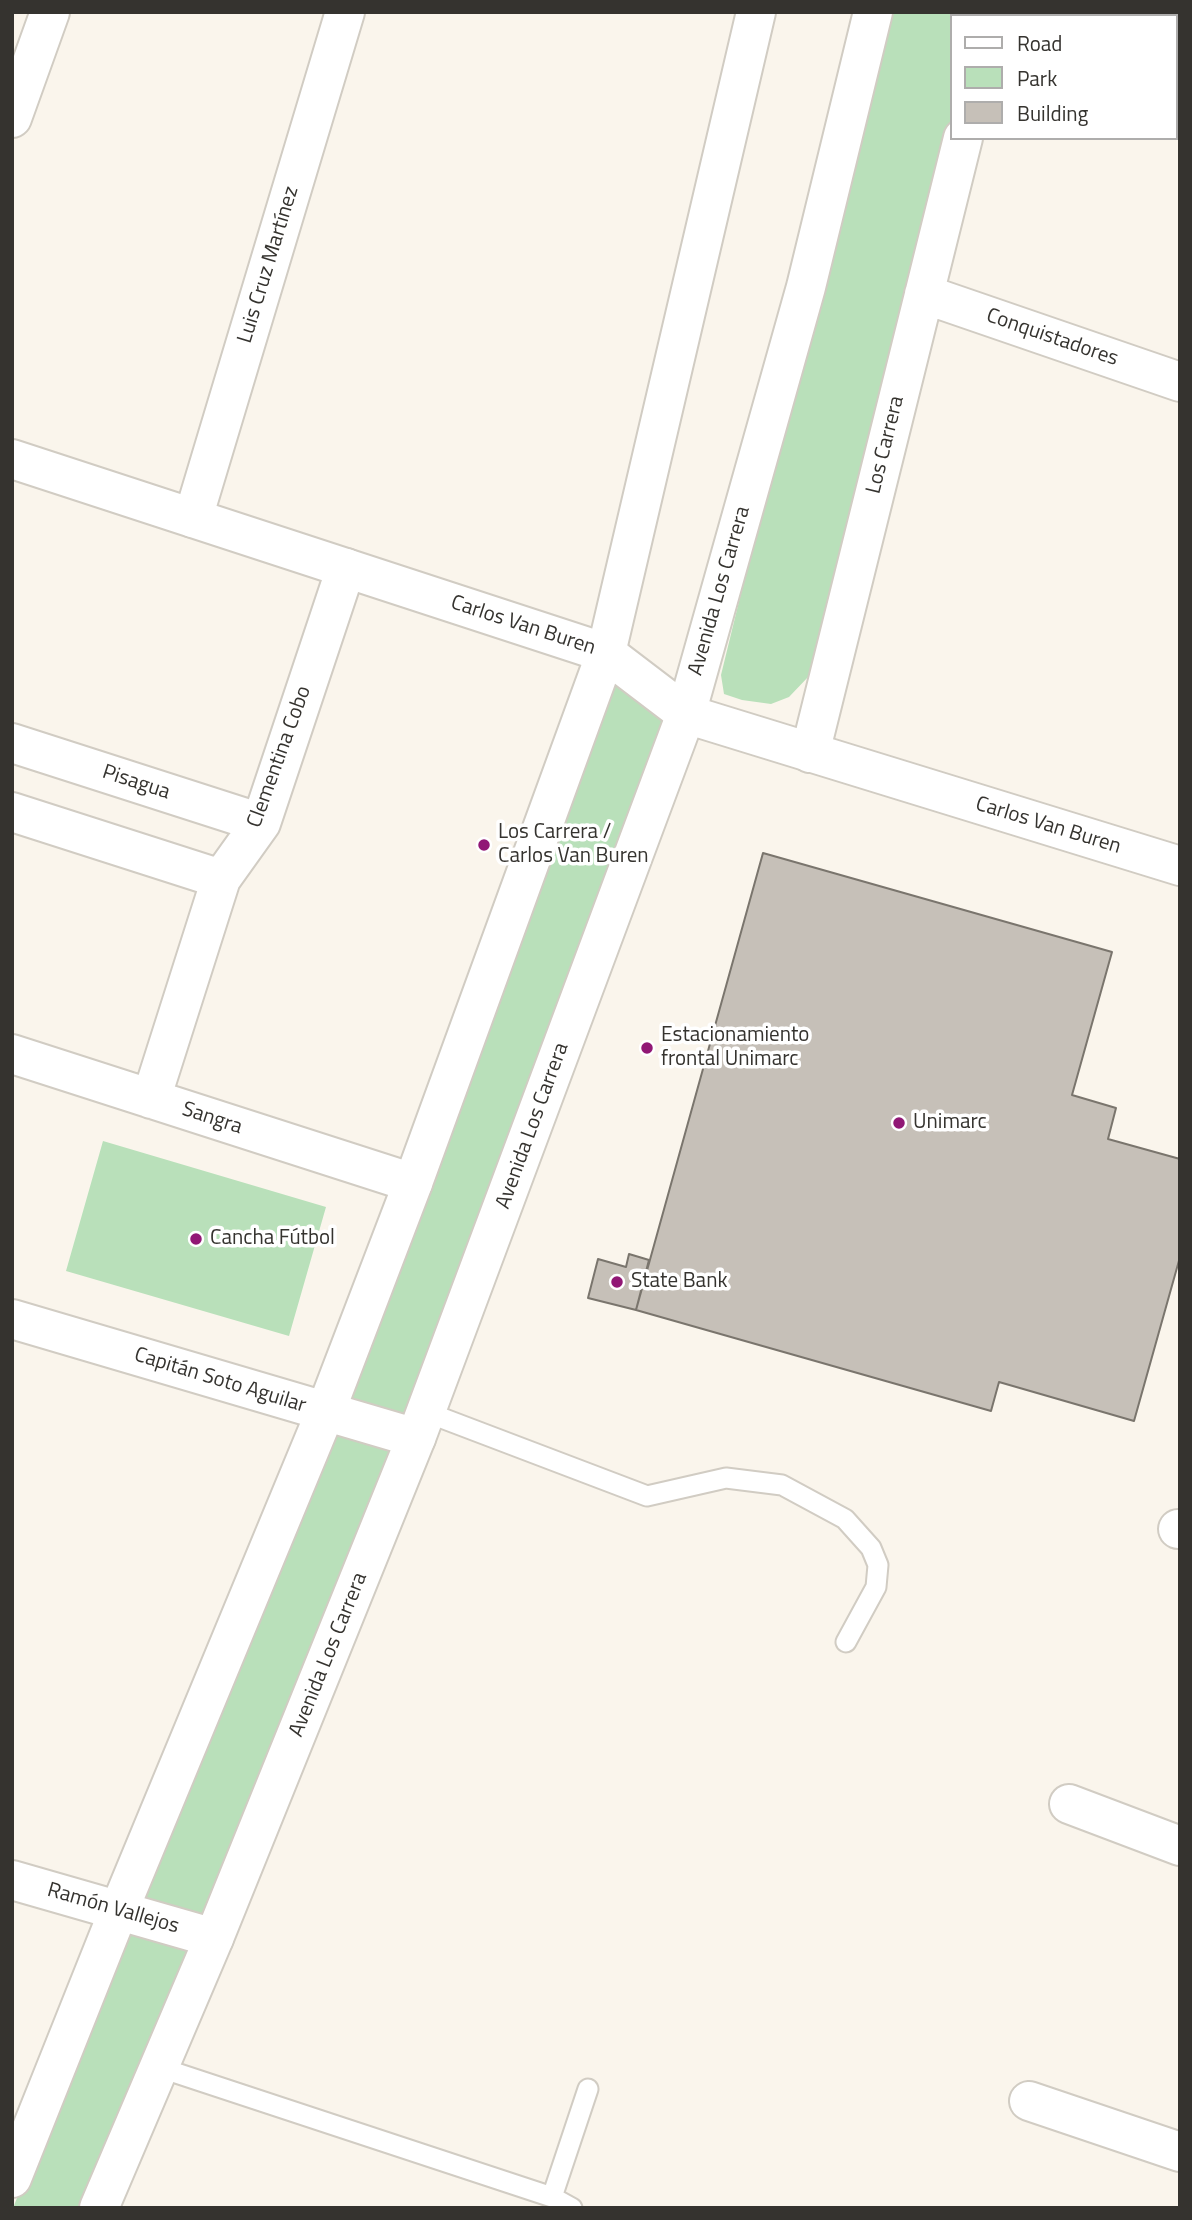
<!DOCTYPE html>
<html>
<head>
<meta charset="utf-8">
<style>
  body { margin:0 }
  #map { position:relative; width:1192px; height:2220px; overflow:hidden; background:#faf5ec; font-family:"Titillium Web",sans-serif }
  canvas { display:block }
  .frame { position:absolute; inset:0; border:14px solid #35332f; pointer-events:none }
  .legend { position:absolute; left:950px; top:14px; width:228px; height:126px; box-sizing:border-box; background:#fff; border:2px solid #aeadac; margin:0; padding:9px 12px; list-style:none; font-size:21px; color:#35332f }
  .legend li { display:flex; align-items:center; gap:14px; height:35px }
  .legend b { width:35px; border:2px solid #aeadac }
</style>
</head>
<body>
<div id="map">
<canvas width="1192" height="2220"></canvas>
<div class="frame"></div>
<ul class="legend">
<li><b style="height:9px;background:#fff"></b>Road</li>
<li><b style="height:19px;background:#b9e0ba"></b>Park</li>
<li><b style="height:19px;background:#c6c0b8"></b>Building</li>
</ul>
</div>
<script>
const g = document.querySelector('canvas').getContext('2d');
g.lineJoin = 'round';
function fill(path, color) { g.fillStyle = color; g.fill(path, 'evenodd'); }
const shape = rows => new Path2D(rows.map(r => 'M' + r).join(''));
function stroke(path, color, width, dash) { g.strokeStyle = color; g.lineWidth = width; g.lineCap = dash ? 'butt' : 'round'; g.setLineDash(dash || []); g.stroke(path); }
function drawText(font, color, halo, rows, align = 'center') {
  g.font = font + ' "Titillium Web",sans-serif'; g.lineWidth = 7; g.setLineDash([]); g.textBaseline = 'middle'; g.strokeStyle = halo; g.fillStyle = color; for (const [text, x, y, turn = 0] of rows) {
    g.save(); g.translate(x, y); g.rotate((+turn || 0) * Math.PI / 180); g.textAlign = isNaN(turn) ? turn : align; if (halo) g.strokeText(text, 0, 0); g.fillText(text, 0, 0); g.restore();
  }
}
const green = shape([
  [883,12,978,12,977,16,952,16,952,115,819,648,810,675,789,697,771,704,742,700,724,694,721,675],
  [606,679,672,719,405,1435,86,2208,13,2208,130,1914],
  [103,1141,326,1207,289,1336,66,1271]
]);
const building = shape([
  [763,853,1112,952,1072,1095,1116,1108,1108,1139,1180,1159,1180,1257,1134,1421,999,1382,991,1411,636,1310,763,853],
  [629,1254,649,1260,636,1310,588,1298,598,1259,626,1267,629,1254]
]);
const lane = shape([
  [1176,124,1180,126],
  [426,1412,647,1496,726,1478,782,1485,845,1519,871,1548,878,1565,876,1587,846,1642],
  [158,2067,552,2197,572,2208],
  [552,2197,588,2089]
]);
const street = shape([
  [994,16,995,12],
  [12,118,50,12],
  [924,294,1180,382],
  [193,518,345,12],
  [12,743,261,823],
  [810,753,963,138],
  [12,812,221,879],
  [12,1054,413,1183],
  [151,1099,221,879,261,823,346,568],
  [12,1319,416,1438],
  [1178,1529,1180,1529],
  [1069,1804,1180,1846],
  [12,1880,214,1938],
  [1029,2101,1180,2152]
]);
const secondary = shape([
  [12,459,606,653,686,714,1180,866]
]);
const primary = shape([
  [12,2178,119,1910,325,1413,413,1183,606,653,756,12],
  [99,2208,214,1938,416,1438,686,714,806,287,873,12]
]);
const markers = [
  [484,845,7,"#911775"],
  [647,1048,7,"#911775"],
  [899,1123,7,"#911775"],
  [196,1239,7,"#911775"],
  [617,1282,7,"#911775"]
];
const streetNames = [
  ["Luis Cruz Martínez",269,265,-73],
  ["Conquistadores",1052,338,19],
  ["Los Carrera",886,445,-76],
  ["Avenida Los Carrera",720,591,-74],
  ["Carlos Van Buren",523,626,18],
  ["Clementina Cobo",280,757,-70],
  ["Pisagua",136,783,18],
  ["Carlos Van Buren",1048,826,17],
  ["Sangra",212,1119,18],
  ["Avenida Los Carrera",533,1126,-70],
  ["Capitán Soto Aguilar",220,1381,17],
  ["Avenida Los Carrera",329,1655,-68],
  ["Ramón Vallejos",113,1909,16]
];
const poiNames = [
  ["Los Carrera /",498,833],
  ["Carlos Van Buren",498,857],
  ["Estacionamiento",661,1036],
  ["frontal Unimarc",661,1060],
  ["Unimarc",913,1123],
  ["Cancha Fútbol",210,1239],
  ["State Bank",631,1282]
];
fill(green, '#b9e0ba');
fill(building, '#c6c0b8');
stroke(building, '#7a756d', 2);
stroke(lane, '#d1ccc3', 23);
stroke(street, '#d1ccc3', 42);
stroke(secondary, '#d1ccc3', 42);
stroke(primary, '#d1ccc3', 42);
stroke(lane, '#fff', 19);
stroke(street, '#fff', 38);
stroke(secondary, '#fff', 38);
stroke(primary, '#fff', 38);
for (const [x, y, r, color] of markers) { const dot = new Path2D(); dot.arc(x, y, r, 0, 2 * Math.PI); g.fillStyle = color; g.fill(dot); stroke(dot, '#fff', 2.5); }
drawText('21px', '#35332f', '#fff', streetNames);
drawText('21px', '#35332f', '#fff', poiNames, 'left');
</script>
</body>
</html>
